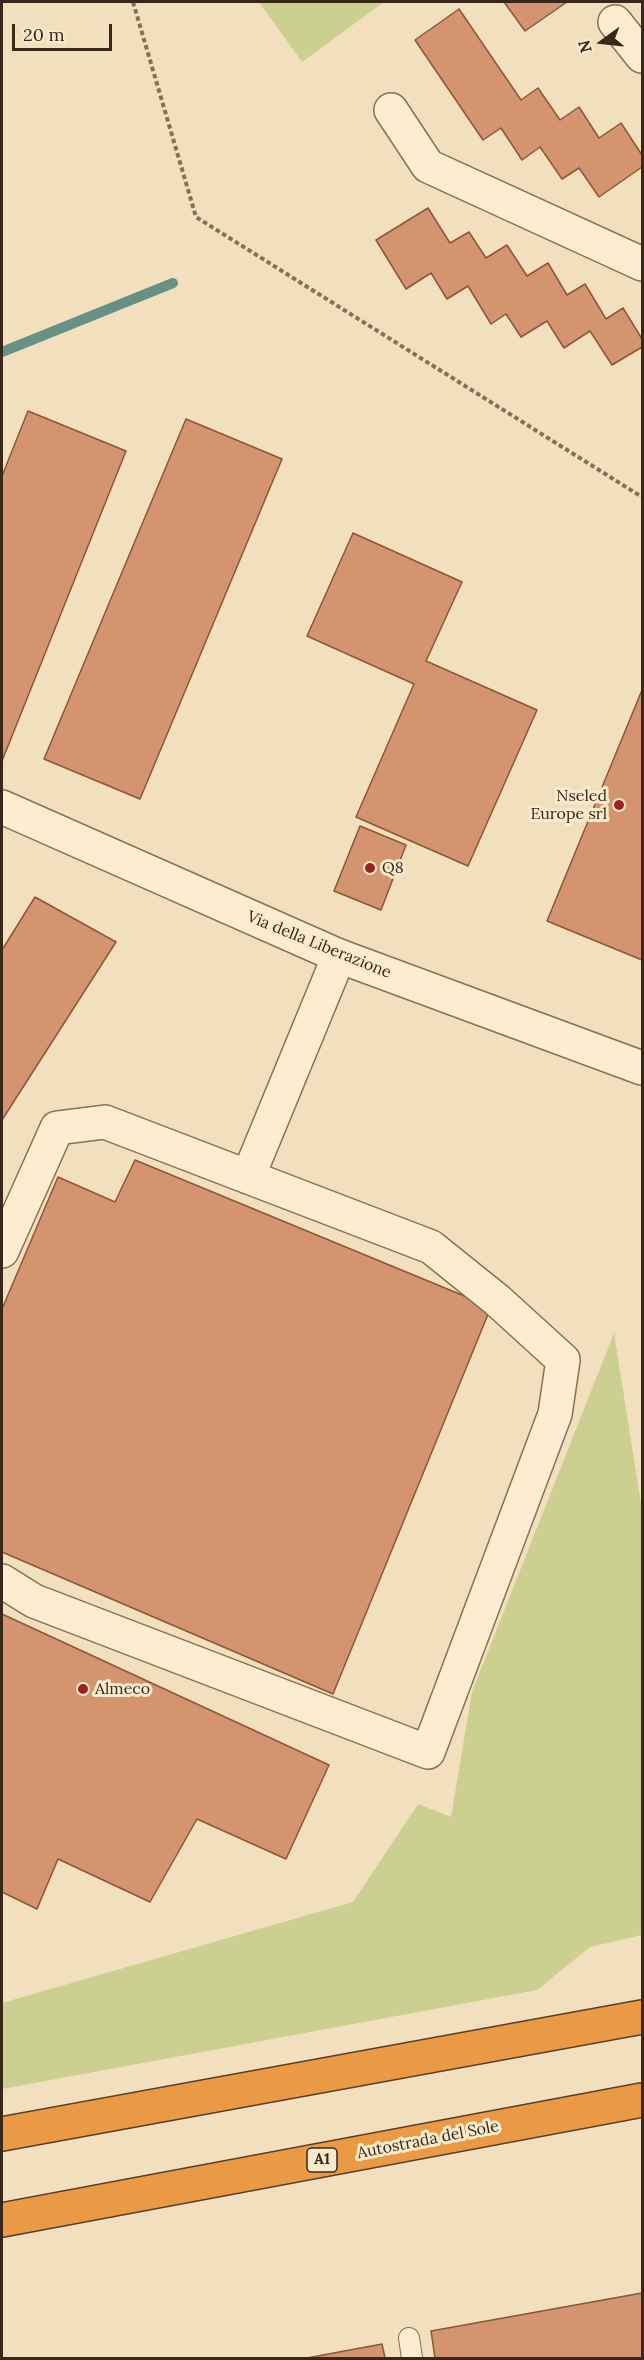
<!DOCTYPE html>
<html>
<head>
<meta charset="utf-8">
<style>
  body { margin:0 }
  #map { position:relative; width:644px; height:2360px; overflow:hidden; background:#f1dfbd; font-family:Lora,serif }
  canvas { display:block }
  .frame { position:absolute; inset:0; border:3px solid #38281b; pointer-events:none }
  .north { position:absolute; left:572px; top:12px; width:60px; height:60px; -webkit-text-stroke:4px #f8eacd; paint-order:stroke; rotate:255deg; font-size:16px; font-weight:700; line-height:24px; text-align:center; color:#38281b }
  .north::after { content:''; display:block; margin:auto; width:21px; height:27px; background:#38281b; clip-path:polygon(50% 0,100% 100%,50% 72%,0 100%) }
  .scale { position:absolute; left:12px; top:24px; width:100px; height:27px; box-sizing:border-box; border:3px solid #38281b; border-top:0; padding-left:8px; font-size:18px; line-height:21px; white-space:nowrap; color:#38281b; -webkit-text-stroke:4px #f8eacd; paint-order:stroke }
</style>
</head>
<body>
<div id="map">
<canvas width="644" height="2360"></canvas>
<div class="frame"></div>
<div class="north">N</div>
<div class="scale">20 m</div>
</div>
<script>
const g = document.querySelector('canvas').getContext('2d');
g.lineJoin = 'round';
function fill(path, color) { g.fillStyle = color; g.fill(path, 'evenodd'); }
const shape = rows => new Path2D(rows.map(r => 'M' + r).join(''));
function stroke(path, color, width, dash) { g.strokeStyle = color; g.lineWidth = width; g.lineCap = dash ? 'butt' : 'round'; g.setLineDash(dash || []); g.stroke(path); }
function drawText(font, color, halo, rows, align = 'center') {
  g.font = font + ' Lora,serif'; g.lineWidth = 6; g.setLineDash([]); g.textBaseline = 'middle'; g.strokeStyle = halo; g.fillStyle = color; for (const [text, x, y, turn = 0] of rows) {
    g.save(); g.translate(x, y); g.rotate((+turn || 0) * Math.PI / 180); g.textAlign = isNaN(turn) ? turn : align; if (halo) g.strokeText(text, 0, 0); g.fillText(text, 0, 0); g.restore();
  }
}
const green = shape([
  [259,2,384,2,302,62],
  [614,1333,642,1510,642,1935,590,1947,537,1990,2,2089,2,2003,353,1902,418,1804,451,1817,472,1692]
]);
const stream = shape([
  [2,352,173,283]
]);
const building = shape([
  [504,2,567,2,525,31,504,2],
  [459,9,521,100,538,88,560,120,579,107,599,138,621,123,642,155,642,167,599,197,579,168,562,179,540,147,522,160,501,128,483,140,415,40,459,9],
  [428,208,450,243,469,232,486,258,507,245,527,276,548,263,567,295,585,284,606,319,623,308,642,339,642,347,612,365,590,331,564,348,547,321,521,337,506,314,491,324,468,286,447,299,431,273,406,289,376,240,428,208],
  [28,411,126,451,2,761,2,476,28,411],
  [186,419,282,459,140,799,44,759,186,419],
  [353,533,462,582,426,661,537,710,468,866,356,817,414,684,307,636,353,533],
  [642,690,642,960,547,921,642,690],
  [360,826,406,845,381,910,334,891,360,826],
  [35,897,116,942,2,1120,2,950,35,897],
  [135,1160,491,1307,333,1694,2,1552,2,1309,58,1177,115,1202,135,1160],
  [2,1614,329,1765,286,1859,197,1819,150,1902,58,1859,37,1909,2,1892,2,1614],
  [642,2293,642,2358,435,2358,431,2331,642,2293],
  [382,2344,385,2358,307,2358,382,2344]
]);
const path = shape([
  [133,2,196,217,642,497]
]);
const service = shape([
  [409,2338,412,2358]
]);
const minor = shape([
  [615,22,642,56],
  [391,110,428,166,642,264],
  [248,1177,339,956],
  [2,1251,57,1128,105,1122,431,1247,497,1300,563,1360,555,1414,428,1752,34,1601,2,1581]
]);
const tertiary = shape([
  [2,807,339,956,642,1068]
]);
const motorway = shape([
  [2,2134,642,2017],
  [2,2220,642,2100]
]);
const markers = [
  [619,805,6,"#9f1f26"],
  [370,868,6,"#9f1f26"],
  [83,1689,6,"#9f1f26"]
];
const shields = [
  [322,2160,30]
];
const shieldNames = [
  ["A1",322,2160]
];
const poiNames = [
  ["Nseled",607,796,"right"],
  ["Europe srl",607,814,"right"],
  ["Q8",382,868],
  ["Almeco",95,1689]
];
const streetNames = [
  ["Via della Liberazione",319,945,22],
  ["Autostrada del Sole",428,2140,-11]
];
fill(green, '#cbd090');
stroke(stream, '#689185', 10);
fill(building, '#d3946f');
stroke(building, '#8c5638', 1.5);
stroke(service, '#8b6f54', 22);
stroke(minor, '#8b6f54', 36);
stroke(tertiary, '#8b6f54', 36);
stroke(motorway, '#583d29', 36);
stroke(path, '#8b6f54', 4, [4.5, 3]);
stroke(service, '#fcedd0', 20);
stroke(minor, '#fcedd0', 33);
stroke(tertiary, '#fcedd0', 33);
stroke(motorway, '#ea9a44', 33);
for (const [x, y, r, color] of markers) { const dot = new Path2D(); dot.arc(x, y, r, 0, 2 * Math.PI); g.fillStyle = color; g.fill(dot); stroke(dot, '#f8eacd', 2); }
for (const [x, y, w] of shields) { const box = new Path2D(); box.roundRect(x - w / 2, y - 12, w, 24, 4.5); g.fillStyle = '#f8eacd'; g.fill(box); stroke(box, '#38281b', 1.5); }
drawText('bold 15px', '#38281b', null, shieldNames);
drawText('16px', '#38281b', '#f8eacd', poiNames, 'left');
drawText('16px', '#38281b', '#f8eacd', streetNames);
</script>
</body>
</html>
